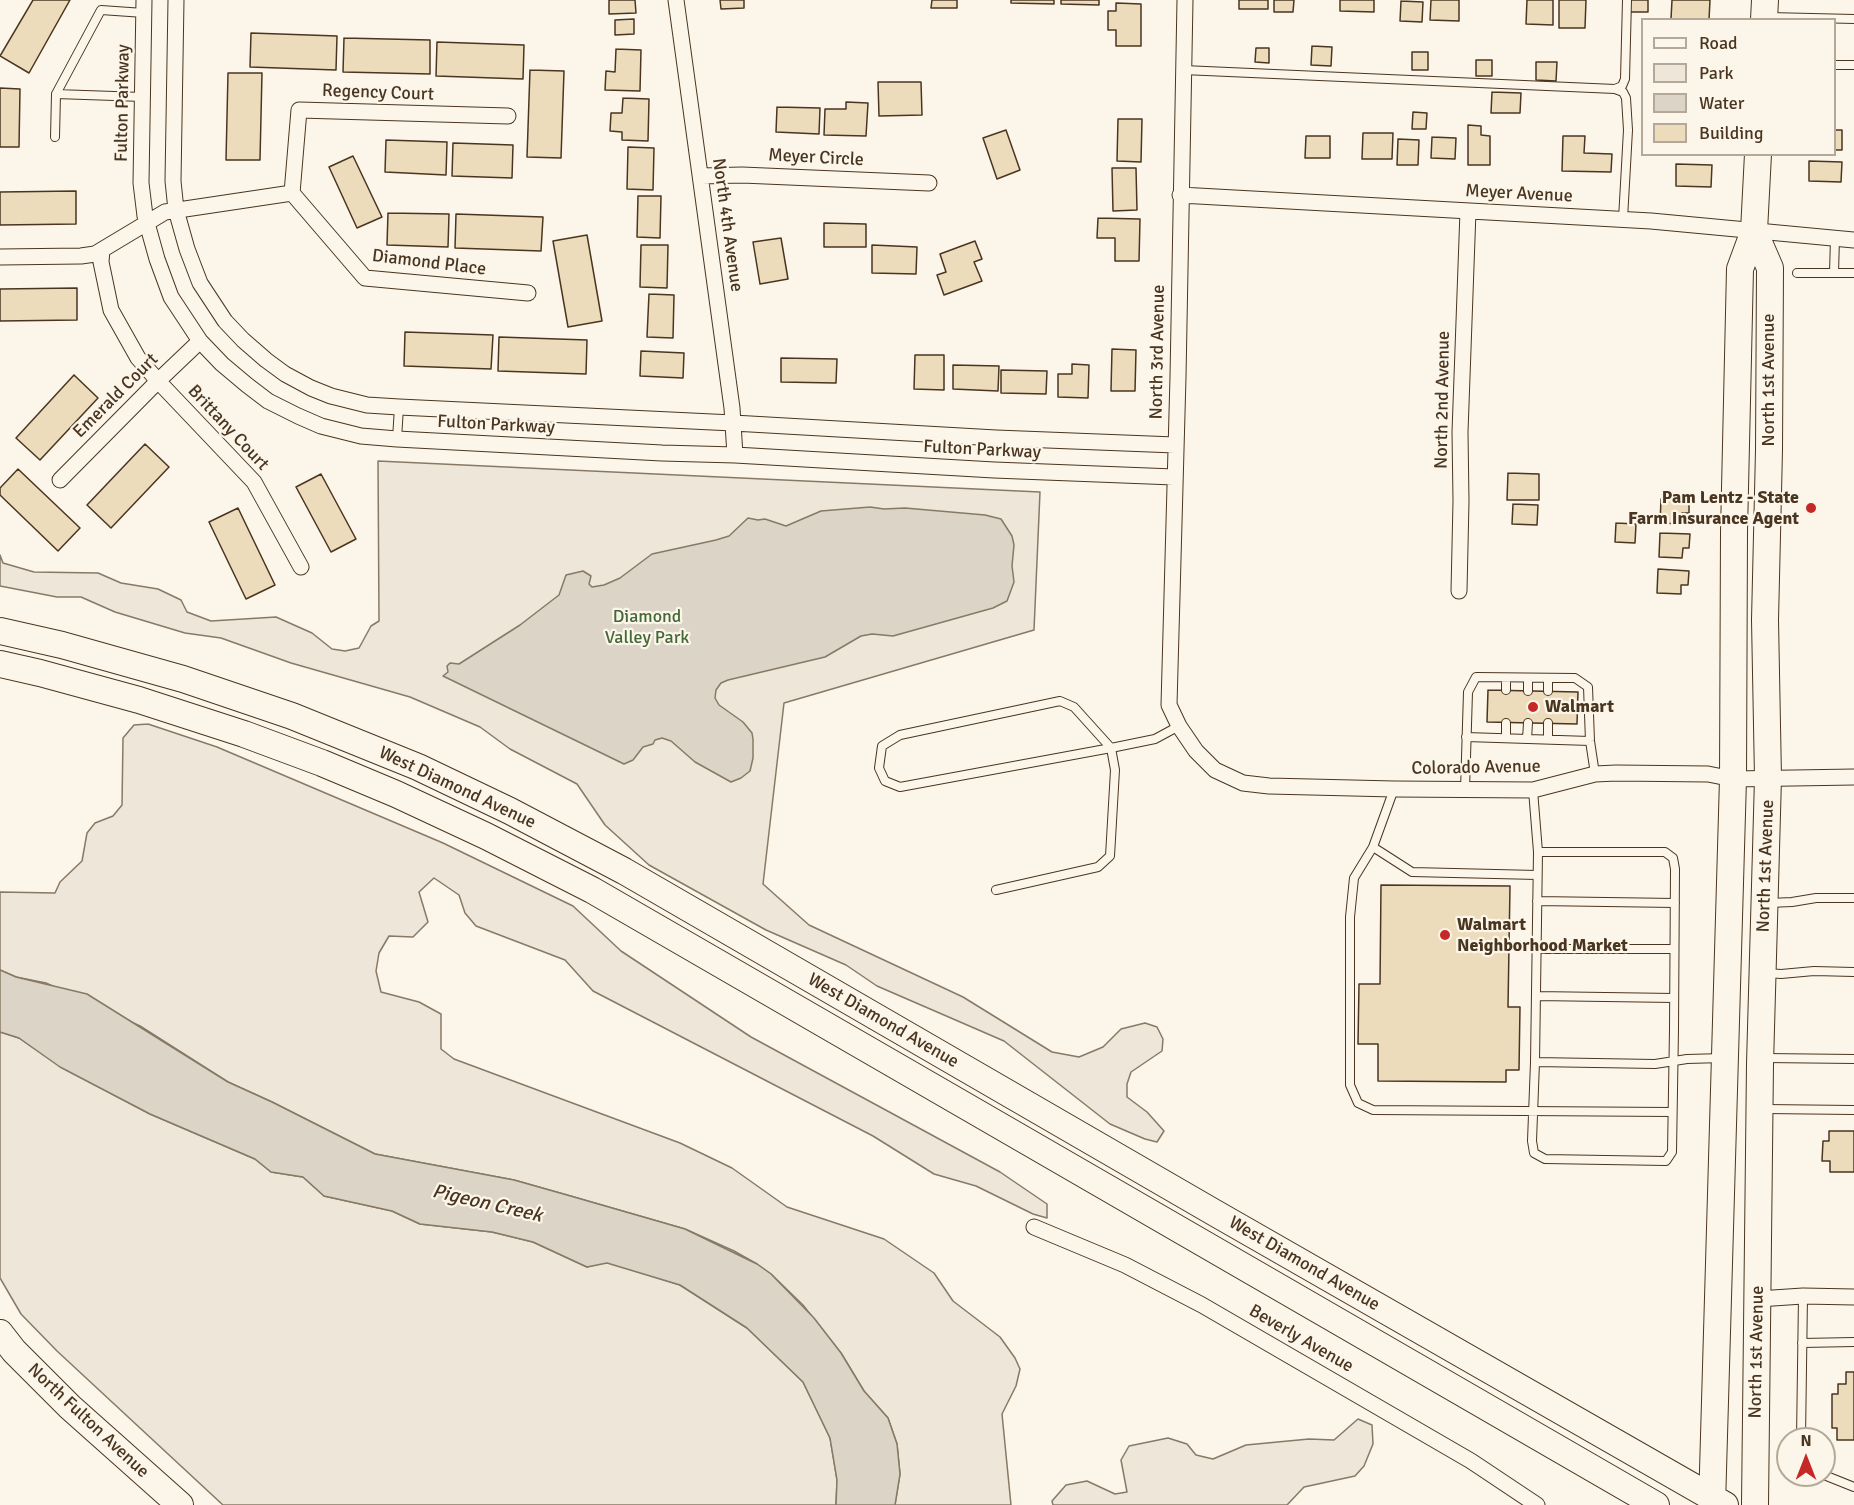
<!DOCTYPE html>
<html>
<head>
<meta charset="utf-8">
<style>
  body { margin:0 }
  #map { position:relative; width:1854px; height:1505px; overflow:hidden; background:#fbf6e9; font-family:Signika,sans-serif }
  canvas { display:block }
  .legend { position:absolute; left:1641px; top:18px; width:195px; height:138px; box-sizing:border-box; background:#fbf6e9; border:2px solid #b4a999; margin:0; padding:8px 10px; list-style:none; font-size:18px; color:#4a3520 }
  .legend li { display:flex; align-items:center; gap:12px; height:30px }
  .legend b { width:30px; border:2px solid #b4a999 }
  .north { position:absolute; left:1776px; top:1427px; width:60px; height:60px; box-sizing:border-box; background:#fbf6e9; border:2px solid #b4a999; border-radius:50%; rotate:0deg; font-size:16px; font-weight:700; line-height:24px; text-align:center; color:#4a3520 }
  .north::after { content:''; display:block; margin:auto; width:21px; height:27px; background:#c62828; clip-path:polygon(50% 0,100% 100%,50% 72%,0 100%) }
</style>
</head>
<body>
<div id="map">
<canvas width="1854" height="1505"></canvas>
<ul class="legend">
<li><b style="height:8px;background:#fbf6e9"></b>Road</li>
<li><b style="height:16px;background:#ede6d9"></b>Park</li>
<li><b style="height:16px;background:#dcd4c6"></b>Water</li>
<li><b style="height:16px;background:#ecdcbc"></b>Building</li>
</ul>
<div class="north">N</div>
</div>
<script>
const g = document.querySelector('canvas').getContext('2d');
g.lineJoin = 'round';
function fill(path, color) { g.fillStyle = color; g.fill(path, 'evenodd'); }
const shape = rows => new Path2D(rows.map(r => 'M' + r).join(''));
function stroke(path, color, width, dash) { g.strokeStyle = color; g.lineWidth = width; g.lineCap = dash ? 'butt' : 'round'; g.setLineDash(dash || []); g.stroke(path); }
function drawText(font, color, halo, rows, align = 'center') {
  g.font = font + ' Signika,sans-serif'; g.lineWidth = 4.5; g.setLineDash([]); g.textBaseline = 'middle'; g.strokeStyle = halo; g.fillStyle = color; for (const [text, x, y, turn = 0] of rows) {
    g.save(); g.translate(x, y); g.rotate((+turn || 0) * Math.PI / 180); g.textAlign = isNaN(turn) ? turn : align; if (halo) g.strokeText(text, 0, 0); g.fillText(text, 0, 0); g.restore();
  }
}
const green = shape([
  [378,461,1040,492,1034,630,784,703,763,884,809,925,963,997,1052,1052,1079,1057,1103,1047,1121,1029,1145,1023,1157,1027,1163,1039,1162,1051,1131,1072,1127,1084,1127,1097,1147,1112,1164,1131,1157,1142,1145,1139,1110,1124,1004,1041,877,986,846,965,766,930,649,865,605,825,577,784,510,749,480,727,410,697,291,663,221,638,185,633,115,612,81,597,57,597,0,586,0,555,3,563,34,572,98,573,121,583,158,589,181,600,187,612,211,621,276,617,312,633,332,649,345,651,359,648,371,626,379,621,378,461],
  [148,724,217,747,443,843,573,906,621,951,751,1037,1000,1172,1047,1204,1047,1218,1033,1214,976,1186,934,1174,873,1136,593,991,565,960,476,926,465,913,459,895,434,878,419,892,428,922,413,937,389,936,379,953,376,971,381,992,419,1002,441,1014,441,1049,454,1059,680,1143,732,1168,787,1207,884,1239,934,1273,953,1301,1000,1337,1015,1358,1020,1369,1016,1386,1002,1414,1011,1505,895,1505,900,1474,897,1444,888,1418,864,1391,841,1353,803,1305,771,1274,757,1264,734,1251,685,1229,567,1195,514,1180,375,1154,272,1102,228,1082,140,1026,46,983,16,977,0,970,0,892,55,893,60,882,82,861,87,833,95,823,113,816,122,805,123,738,134,725,148,724],
  [0,1032,19,1038,61,1067,150,1114,255,1159,271,1172,303,1177,324,1196,392,1211,420,1224,492,1232,533,1242,587,1267,607,1262,680,1285,747,1328,803,1382,830,1438,837,1480,836,1505,223,1505,57,1351,21,1314,0,1278,0,1032],
  [1358,1419,1372,1425,1373,1444,1364,1466,1355,1476,1304,1487,1287,1505,1053,1505,1052,1501,1066,1485,1087,1481,1115,1494,1127,1492,1121,1460,1129,1446,1168,1438,1187,1444,1196,1455,1213,1459,1246,1445,1309,1439,1334,1440,1358,1419]
]);
const water = shape([
  [870,507,884,509,905,508,985,515,1001,519,1012,536,1014,545,1012,566,1014,582,1007,601,993,608,893,636,872,634,861,636,825,657,728,680,721,683,716,690,715,698,719,705,743,722,752,733,753,739,753,758,750,771,741,778,731,782,695,762,671,741,662,738,655,740,653,744,643,747,633,760,624,764,443,676,448,672,447,666,450,663,459,664,520,625,559,595,566,575,583,571,591,576,589,584,592,587,604,585,620,578,652,554,716,540,729,536,748,518,758,520,765,519,786,526,821,511,870,507],
  [0,970,16,977,87,994,228,1082,272,1102,375,1154,514,1180,567,1195,685,1229,757,1264,771,1274,814,1318,841,1353,864,1391,888,1418,897,1444,900,1474,895,1505,836,1505,837,1480,830,1438,803,1382,747,1328,680,1285,607,1263,587,1267,533,1242,492,1232,420,1224,392,1211,324,1196,303,1177,271,1172,255,1159,150,1114,60,1067,19,1038,0,1032,0,970]
]);
const building = shape([
  [33,0,70,0,29,73,0,56,33,0],
  [609,0,635,0,636,13,609,14,609,0],
  [720,0,744,0,744,8,721,9,720,0],
  [932,0,957,0,957,8,931,8,932,0],
  [1011,0,1054,0,1054,4,1011,3,1011,0],
  [1061,0,1099,0,1099,5,1061,4,1061,0],
  [1239,0,1268,0,1268,9,1239,9,1239,0],
  [1274,0,1294,0,1293,12,1274,12,1274,0],
  [1340,0,1374,0,1374,12,1340,11,1340,0],
  [1431,0,1459,0,1459,21,1430,20,1431,0],
  [1527,0,1553,0,1553,25,1526,24,1527,0],
  [1559,0,1586,0,1585,28,1559,28,1559,0],
  [1630,0,1648,0,1648,12,1630,12,1630,0],
  [1672,0,1710,0,1709,20,1671,19,1672,0],
  [1401,1,1423,2,1422,22,1400,21,1401,1],
  [1116,3,1141,4,1141,46,1116,46,1116,30,1108,30,1108,11,1116,11,1116,3],
  [634,19,634,34,615,35,615,20,634,19],
  [251,33,337,36,336,70,250,67,251,33],
  [344,38,430,40,430,74,343,72,344,38],
  [437,42,524,45,523,79,436,76,437,42],
  [1312,46,1332,47,1331,66,1311,65,1312,46],
  [1256,48,1269,48,1269,63,1255,62,1256,48],
  [616,49,641,50,640,91,605,90,606,71,615,72,616,49],
  [1412,52,1428,52,1428,70,1412,70,1412,52],
  [1476,60,1492,60,1492,76,1476,76,1476,60],
  [1536,62,1557,62,1556,81,1536,80,1536,62],
  [530,70,564,71,561,158,527,157,530,70],
  [228,73,262,73,260,160,226,160,228,73],
  [878,82,921,82,922,115,879,116,878,82],
  [0,88,20,89,19,147,0,147,0,88],
  [1492,92,1521,93,1520,113,1491,113,1492,92],
  [623,98,649,99,648,141,622,140,622,132,610,131,611,113,622,113,623,98],
  [846,102,868,103,866,136,824,135,825,109,846,109,846,102],
  [777,107,820,108,819,134,776,132,777,107],
  [1413,112,1427,113,1426,129,1412,129,1413,112],
  [1118,119,1142,119,1141,162,1117,161,1118,119],
  [1468,125,1481,126,1481,135,1490,136,1490,165,1468,165,1468,125],
  [1006,130,1020,170,997,179,983,138,1006,130],
  [1834,130,1842,130,1842,150,1834,150,1834,130],
  [1363,133,1393,133,1392,159,1362,159,1363,133],
  [1306,136,1330,136,1330,158,1305,158,1306,136],
  [1563,136,1585,136,1584,153,1612,154,1611,172,1562,171,1563,136],
  [1432,137,1456,138,1455,159,1431,158,1432,137],
  [1398,139,1419,140,1418,165,1397,165,1398,139],
  [386,140,447,142,446,175,385,172,386,140],
  [453,143,513,145,512,178,452,176,453,143],
  [628,147,654,148,653,190,627,189,628,147],
  [353,156,382,217,357,228,329,167,353,156],
  [1809,161,1842,162,1841,182,1809,181,1809,161],
  [1676,164,1712,165,1711,187,1676,186,1676,164],
  [1112,168,1136,168,1137,210,1113,211,1112,168],
  [76,191,76,224,0,225,0,192,76,191],
  [638,196,661,196,660,238,637,237,638,196],
  [388,213,449,214,448,247,387,245,388,213],
  [456,214,543,217,541,251,455,248,456,214],
  [1098,218,1140,219,1139,261,1115,261,1115,238,1097,238,1098,218],
  [824,223,866,224,866,247,824,247,824,223],
  [587,235,602,321,568,327,553,241,587,235],
  [781,238,788,279,760,284,753,242,781,238],
  [975,241,982,259,974,262,982,281,944,295,937,275,946,272,940,254,975,241],
  [641,245,668,245,667,288,640,287,641,245],
  [872,245,917,247,916,274,872,273,872,245],
  [77,288,77,320,0,321,0,289,77,288],
  [649,294,674,295,673,338,647,337,649,294],
  [405,332,493,335,491,369,404,366,405,332],
  [499,337,587,340,586,374,498,371,499,337],
  [1112,349,1136,350,1135,391,1111,391,1112,349],
  [641,351,684,353,683,378,640,376,641,351],
  [915,355,944,355,944,390,914,389,915,355],
  [781,358,837,359,836,383,781,382,781,358],
  [1072,364,1089,365,1088,398,1058,397,1058,374,1072,374,1072,364],
  [953,365,999,366,998,391,953,389,953,365],
  [1001,370,1047,371,1046,394,1001,393,1001,370],
  [74,375,98,398,40,460,16,438,74,375],
  [145,444,169,467,111,528,87,505,145,444],
  [18,469,80,528,58,551,0,495,0,488,18,469],
  [1508,473,1539,474,1539,500,1507,500,1508,473],
  [321,474,356,539,331,552,296,487,321,474],
  [1661,499,1689,500,1689,513,1682,513,1682,524,1660,523,1661,499],
  [1513,504,1538,505,1537,525,1512,524,1513,504],
  [238,508,275,585,246,599,209,522,238,508],
  [1616,523,1636,524,1635,543,1615,542,1616,523],
  [1660,533,1690,534,1689,548,1683,548,1682,558,1659,557,1660,533],
  [1658,569,1689,571,1688,585,1681,585,1681,594,1657,593,1658,569],
  [1488,690,1578,692,1577,724,1487,722,1488,690],
  [1381,885,1510,886,1508,1007,1520,1007,1519,1070,1506,1070,1506,1082,1378,1081,1378,1044,1358,1044,1359,984,1380,984,1381,885],
  [1829,1131,1854,1131,1854,1172,1830,1172,1830,1161,1822,1161,1823,1141,1829,1141,1829,1131],
  [1846,1372,1854,1372,1854,1440,1837,1440,1837,1428,1832,1428,1832,1394,1838,1394,1838,1384,1846,1384,1846,1372]
]);
const service = shape([
  [1769,17,1854,19],
  [1834,65,1854,65],
  [1183,70,1615,89,1622,86,1625,79,1627,0],
  [1615,89,1623,92,1626,98,1628,130,1623,219],
  [56,94,143,97],
  [55,137,56,94,101,10,144,13],
  [1797,273,1834,273,1835,238],
  [1834,273,1854,273],
  [397,439,399,407],
  [1528,678,1528,691],
  [1548,678,1548,691],
  [1506,690,1506,678],
  [1466,737,1590,741],
  [1506,738,1506,723],
  [1527,739,1528,723],
  [1548,739,1548,723],
  [1394,789,1373,847,1354,878,1350,917,1350,1085,1358,1103,1373,1110,1672,1112],
  [1465,790,1468,692,1476,677,1575,678,1588,687,1590,741,1595,774],
  [1533,790,1538,852,1535,1062,1532,1141,1534,1153,1545,1159,1666,1161,1672,1152,1674,1029,1675,869,1673,858,1665,852,1538,852],
  [1373,847,1412,872,1537,875],
  [996,890,1098,867,1110,856,1115,770,1111,748,1074,707,1060,701,900,735,882,746,879,768,885,781,900,787,1111,748,1155,739,1179,726],
  [1537,901,1675,903],
  [1769,903,1792,902,1816,898,1854,898],
  [1537,949,1674,949],
  [1766,973,1781,974,1814,971,1854,972],
  [1536,996,1674,998],
  [1765,1058,1854,1059],
  [1535,1062,1655,1064,1687,1059,1723,1058],
  [1764,1109,1854,1110],
  [1802,1343,1854,1342],
  [1801,1439,1803,1296],
  [1824,1475,1854,1487]
]);
const minor = shape([
  [144,0,141,183,145,216,157,259,171,297,200,341,222,364,247,385,268,401,298,416,321,426,361,436,397,439,662,453,735,455,994,470,1174,477],
  [176,0,173,181,176,210,187,249,200,283,225,321,243,340,266,360,285,374,311,388,331,396,367,405,399,407,733,423,996,438,1175,445],
  [676,0,732,408,735,455],
  [1185,0,1178,377,1169,705,1179,726,1196,751,1215,770,1243,783,1269,786,1394,789,1533,790,1595,774,1616,773,1708,774,1733,779,1854,777],
  [701,176,742,175,929,183],
  [292,193,299,110,508,116],
  [292,193,365,278,528,293],
  [1180,195,1651,221,1854,240],
  [102,250,101,262,111,310,138,358,158,381,254,482,301,567],
  [0,257,81,256,95,254,165,212,292,193],
  [60,480,158,381,200,341],
  [1459,591,1461,501,1460,432,1468,211],
  [1034,1227,1125,1265,1202,1305,1471,1461,1537,1505],
  [1758,1299,1803,1296,1854,1297]
]);
const primary = shape([
  [1764,20,1765,0],
  [1754,231,1770,268,1769,450,1765,620,1768,778,1760,1064,1755,1505],
  [0,631,62,645,183,679,292,716,418,767,510,811,624,871,1215,1213,1725,1505],
  [0,664,40,673,139,700,244,734,322,763,396,794,486,836,592,890,1656,1505],
  [0,1333,14,1351,70,1407,180,1505],
  [1712,1505,1733,779,1734,532,1740,269,1754,231,1758,154]
]);
const markers = [
  [1811,508,6,"#c62828"],
  [1533,707,6,"#c62828"],
  [1445,935,6,"#c62828"]
];
const streetNames = [
  ["Regency Court",378,93,2],
  ["Fulton Parkway",123,103,-89],
  ["Meyer Circle",816,158,3],
  ["Meyer Avenue",1519,194,3],
  ["North 4th Avenue",727,225,82],
  ["Diamond Place",429,263,7],
  ["North 3rd Avenue",1158,352,-89],
  ["North 1st Avenue",1769,380,-90],
  ["Emerald Court",116,396,-45],
  ["North 2nd Avenue",1443,400,-89],
  ["Fulton Parkway",496,425,3],
  ["Brittany Court",228,428,47],
  ["Fulton Parkway",982,450,3],
  ["Colorado Avenue",1476,768,-1],
  ["West Diamond Avenue",457,788,25],
  ["North 1st Avenue",1766,866,-88],
  ["West Diamond Avenue",883,1021,30],
  ["West Diamond Avenue",1304,1264,30],
  ["Beverly Avenue",1301,1339,30],
  ["North 1st Avenue",1757,1352,-89],
  ["North Fulton Avenue",88,1421,43]
];
const poiNames = [
  ["Pam Lentz - State",1799,498,"right"],
  ["Farm Insurance Agent",1799,519,"right"],
  ["Walmart",1545,707],
  ["Walmart",1457,925],
  ["Neighborhood Market",1457,946]
];
const parkNames = [
  ["Diamond",647,617],
  ["Valley Park",647,638]
];
const waterNames = [
  ["Pigeon Creek",487,1204,13]
];
fill(green, '#ede6d9');
stroke(green, '#887966', 1.5);
fill(water, '#dcd4c6');
stroke(water, '#887966', 1.5);
fill(building, '#ecdcbc');
stroke(building, '#4a3520', 1.5);
stroke(service, '#4a3520', 10);
stroke(minor, '#4a3520', 17);
stroke(primary, '#4a3520', 28);
stroke(service, '#fbf6e9', 8);
stroke(minor, '#fbf6e9', 15);
stroke(primary, '#fbf6e9', 26);
for (const [x, y, r, color] of markers) { const dot = new Path2D(); dot.arc(x, y, r, 0, 2 * Math.PI); g.fillStyle = color; g.fill(dot); stroke(dot, '#fbf6e9', 2); }
drawText('18px', '#4a3520', '#fbf6e9', streetNames);
drawText('bold 18px', '#4a3520', '#fbf6e9', poiNames, 'left');
drawText('18px', '#436837', '#fbf6e9', parkNames);
drawText('italic 20px', '#4a3520', '#fbf6e9', waterNames);
</script>
</body>
</html>
